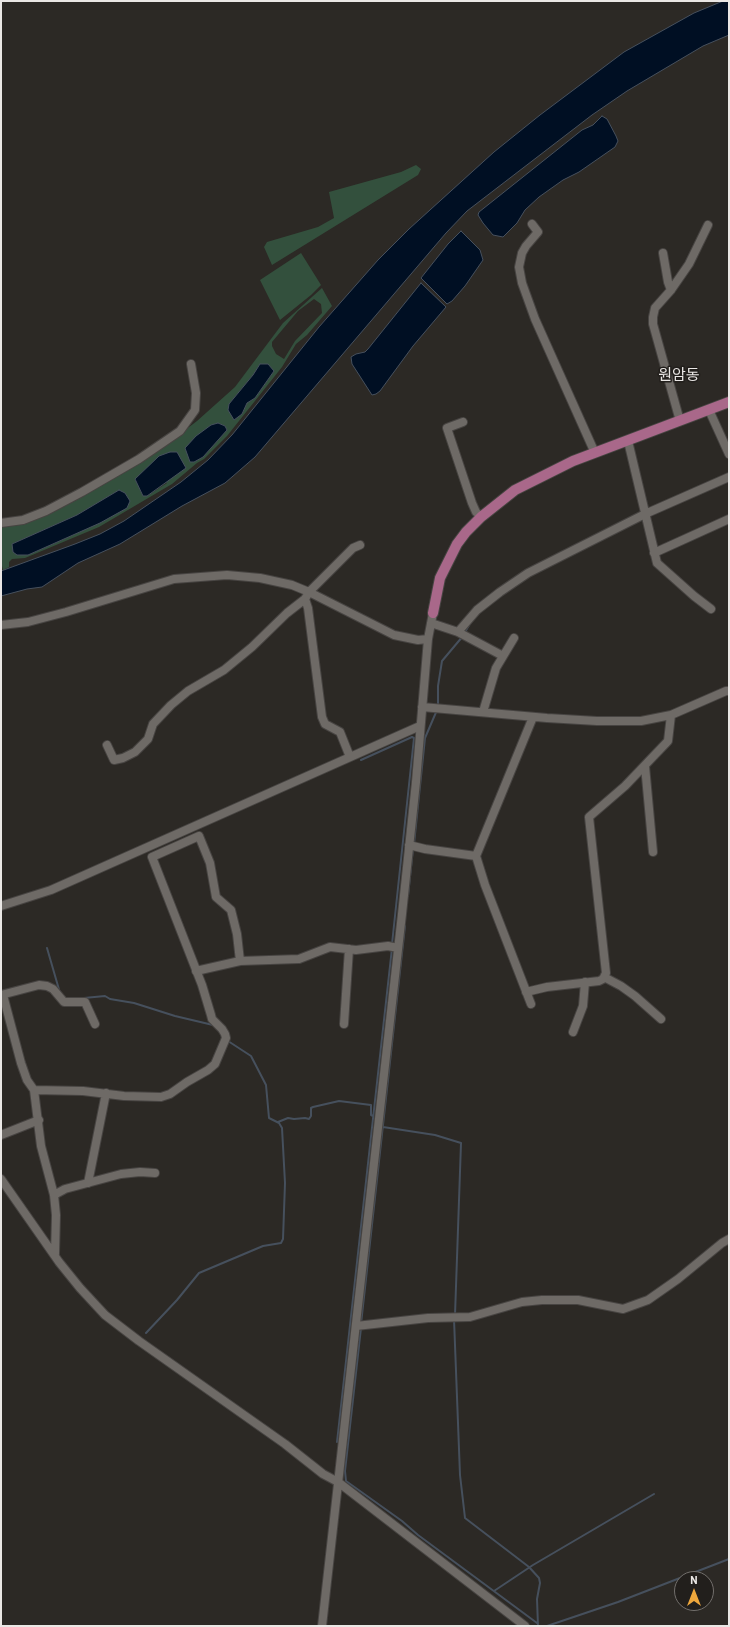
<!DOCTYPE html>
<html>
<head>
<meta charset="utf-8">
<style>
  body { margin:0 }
  #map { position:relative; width:730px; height:1627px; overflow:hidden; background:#2c2925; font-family:Barlow,sans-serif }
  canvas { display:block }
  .frame { position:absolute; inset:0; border:2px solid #eae7e5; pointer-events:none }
  .north { position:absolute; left:674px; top:1571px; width:40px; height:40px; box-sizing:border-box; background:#221f1c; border:1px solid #726f6c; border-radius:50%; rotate:0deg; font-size:11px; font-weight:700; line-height:16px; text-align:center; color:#eae7e5 }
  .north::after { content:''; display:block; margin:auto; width:14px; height:18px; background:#eea73c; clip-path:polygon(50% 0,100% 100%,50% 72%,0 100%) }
</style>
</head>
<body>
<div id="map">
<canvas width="730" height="1627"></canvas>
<div class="frame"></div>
<div class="north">N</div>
</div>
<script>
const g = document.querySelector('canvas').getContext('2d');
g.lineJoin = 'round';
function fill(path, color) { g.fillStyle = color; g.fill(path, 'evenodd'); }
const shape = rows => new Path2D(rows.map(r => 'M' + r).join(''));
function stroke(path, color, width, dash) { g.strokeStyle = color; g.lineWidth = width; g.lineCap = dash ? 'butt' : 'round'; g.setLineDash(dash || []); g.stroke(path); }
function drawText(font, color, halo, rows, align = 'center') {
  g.font = font + ' Barlow,"Noto Sans KR",sans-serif'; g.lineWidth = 3; g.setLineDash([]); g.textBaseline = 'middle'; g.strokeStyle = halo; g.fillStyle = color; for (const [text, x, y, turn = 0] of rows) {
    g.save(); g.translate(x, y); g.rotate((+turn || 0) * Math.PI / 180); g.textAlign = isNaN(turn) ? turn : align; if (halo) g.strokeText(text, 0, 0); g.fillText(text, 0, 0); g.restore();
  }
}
const green = shape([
  [416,165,421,169,418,175,272,265,264,247,267,242,318,227,334,218,329,192,401,172],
  [301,253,321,285,311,295,280,320,260,280],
  [322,288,332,306,307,335,296,344,282,367,227,436,204,459,197,463,172,484,99,527,25,558,12,559,9,562,9,567,3,570,1,562,1,530,2,527,41,517,102,485,172,440,197,421,235,387,283,323],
  [314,299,321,304,322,313,295,341,284,359,276,354,272,346,272,342,298,311],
  [260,364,274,371,255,398,247,403,242,414,234,420,229,404,253,375],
  [218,423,225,426,227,430,203,457,194,462,190,462],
  [148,467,167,483,147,496,143,496,135,479],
  [119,490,80,532,28,555,12,544,77,515]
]);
const water = shape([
  [723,1,729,1,729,35,703,46,627,91,592,115,467,211,446,233,255,457,225,483,182,506,120,544,78,563,42,587,27,589,1,596,1,571,75,544,100,534,124,521,181,482,208,460,232,435,319,327,378,260,409,229,494,152,540,115,624,52,694,13,723,1],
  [602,116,607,119,616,136,618,141,615,147,579,172,563,180,539,197,525,210,517,223,503,237,493,235,483,223,478,215,479,212,582,130,593,125,602,116],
  [461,231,480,250,483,260,465,286,452,301,447,304,421,278,448,244,461,231],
  [421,283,446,307,413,346,380,391,376,394,372,395,352,364,351,357,356,354,365,352,368,349,421,283],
  [260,364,268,364,274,371,255,398,247,403,242,414,234,420,228,410,229,404,253,375,260,364],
  [218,423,225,426,227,430,203,457,194,462,190,462,185,448,196,436,211,425,218,423],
  [170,452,177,452,186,468,147,496,143,496,135,479,159,456,170,452],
  [119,490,125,493,130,501,127,508,100,523,28,555,17,555,13,552,12,544,77,515,119,490]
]);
const stream = shape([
  [465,632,471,622],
  [438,706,438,686,442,661,463,636],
  [361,760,412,737,414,738,392,944],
  [414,844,425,738,437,710],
  [408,896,413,849],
  [47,948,60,993],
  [84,998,105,996,110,999,134,1003,175,1016,213,1025],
  [278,1122,288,1118,294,1119,305,1118,309,1119,311,1116,311,1108,313,1107,339,1101,371,1105,371,1115,373,1116],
  [383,1127,435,1135,461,1143,455,1315],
  [454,1319,460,1475,465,1518,529,1567,539,1578,540,1583,537,1599,538,1626],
  [361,1324,405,926],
  [361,1328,345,1471,346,1481,402,1521,418,1535,537,1623],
  [146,1333,177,1300,199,1273,263,1246,281,1243,283,1239,285,1183,282,1128,279,1123,269,1118,266,1085,251,1056,228,1041],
  [337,1442,392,948],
  [494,1591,533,1565,654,1494],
  [547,1626,618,1602,729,1559]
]);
const minor = shape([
  [532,224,538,232,526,246,522,253,519,267,522,283,535,319,595,453],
  [663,253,668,282,671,290],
  [709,410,729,454],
  [680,421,653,324,653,317,655,308,671,290,689,264,708,225],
  [463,422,447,428,472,503,476,512,481,517],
  [628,441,657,563,694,596,711,609],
  [1,523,23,520,46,511,82,492,139,459,180,431,195,410,196,393,191,364],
  [654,553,729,519],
  [305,599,308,608,322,717,325,724,340,732,350,757],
  [431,623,458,632,503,656],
  [1,625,28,622,66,612,174,579,227,575,260,578,292,585,309,592,394,635,418,640,428,639],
  [458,632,477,610,500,592,528,573,645,514,729,477],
  [422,707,547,718,597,721,641,721,671,715,726,691,729,691],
  [483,712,496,668,514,638],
  [107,745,114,760,123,758,135,752,148,739,153,724,171,705,188,691,224,670,252,647,287,613,305,599,309,592,353,548,360,545],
  [645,766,653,852],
  [409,845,425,849,476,856],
  [1,906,51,890,420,726],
  [196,971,240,961,299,959,330,947,356,950,388,946,398,948],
  [604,977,621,986,635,996,661,1019],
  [526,992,547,987,599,981,603,979,606,973,589,817,625,786,668,741,671,715],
  [1,995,39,985,47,986,53,989,64,1002,85,1002,95,1024],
  [3,995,21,1063,27,1080,34,1090],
  [531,1004,485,885,476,856,533,717],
  [344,1024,349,949],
  [573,1032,583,1006,585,982],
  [1,1135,39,1120],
  [1,1179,59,1262,80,1288,105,1315,139,1341,285,1444,323,1474,338,1482,525,1626],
  [88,1183,106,1093],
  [54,1195,65,1189,121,1174,140,1172,155,1173],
  [55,1254,56,1215,54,1195,41,1146,34,1090,83,1091,124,1096,161,1097,170,1094,187,1082,208,1070,215,1064,226,1038,225,1034,222,1029,212,1019,211,1015,202,985,152,857,199,836,210,863,216,897,231,910,237,934,240,961],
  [356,1326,428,1318,470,1317,522,1302,542,1300,578,1300,623,1309,648,1300,678,1279,722,1243,729,1239],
  [322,1626,402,914,416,782,428,639,433,613]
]);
const major = shape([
  [433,613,440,578,457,544,466,532,481,517,515,490,573,461,729,402]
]);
const quarterNames = [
  ["원암동",679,375]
];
fill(green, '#33503d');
fill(water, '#000f23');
stroke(water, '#46505d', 1);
stroke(stream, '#46505d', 2);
stroke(minor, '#474442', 10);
stroke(major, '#474442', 12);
stroke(minor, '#6e6a66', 8);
stroke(major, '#a9688a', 10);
drawText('15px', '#eae7e5', '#221f1c', quarterNames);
</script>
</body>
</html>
